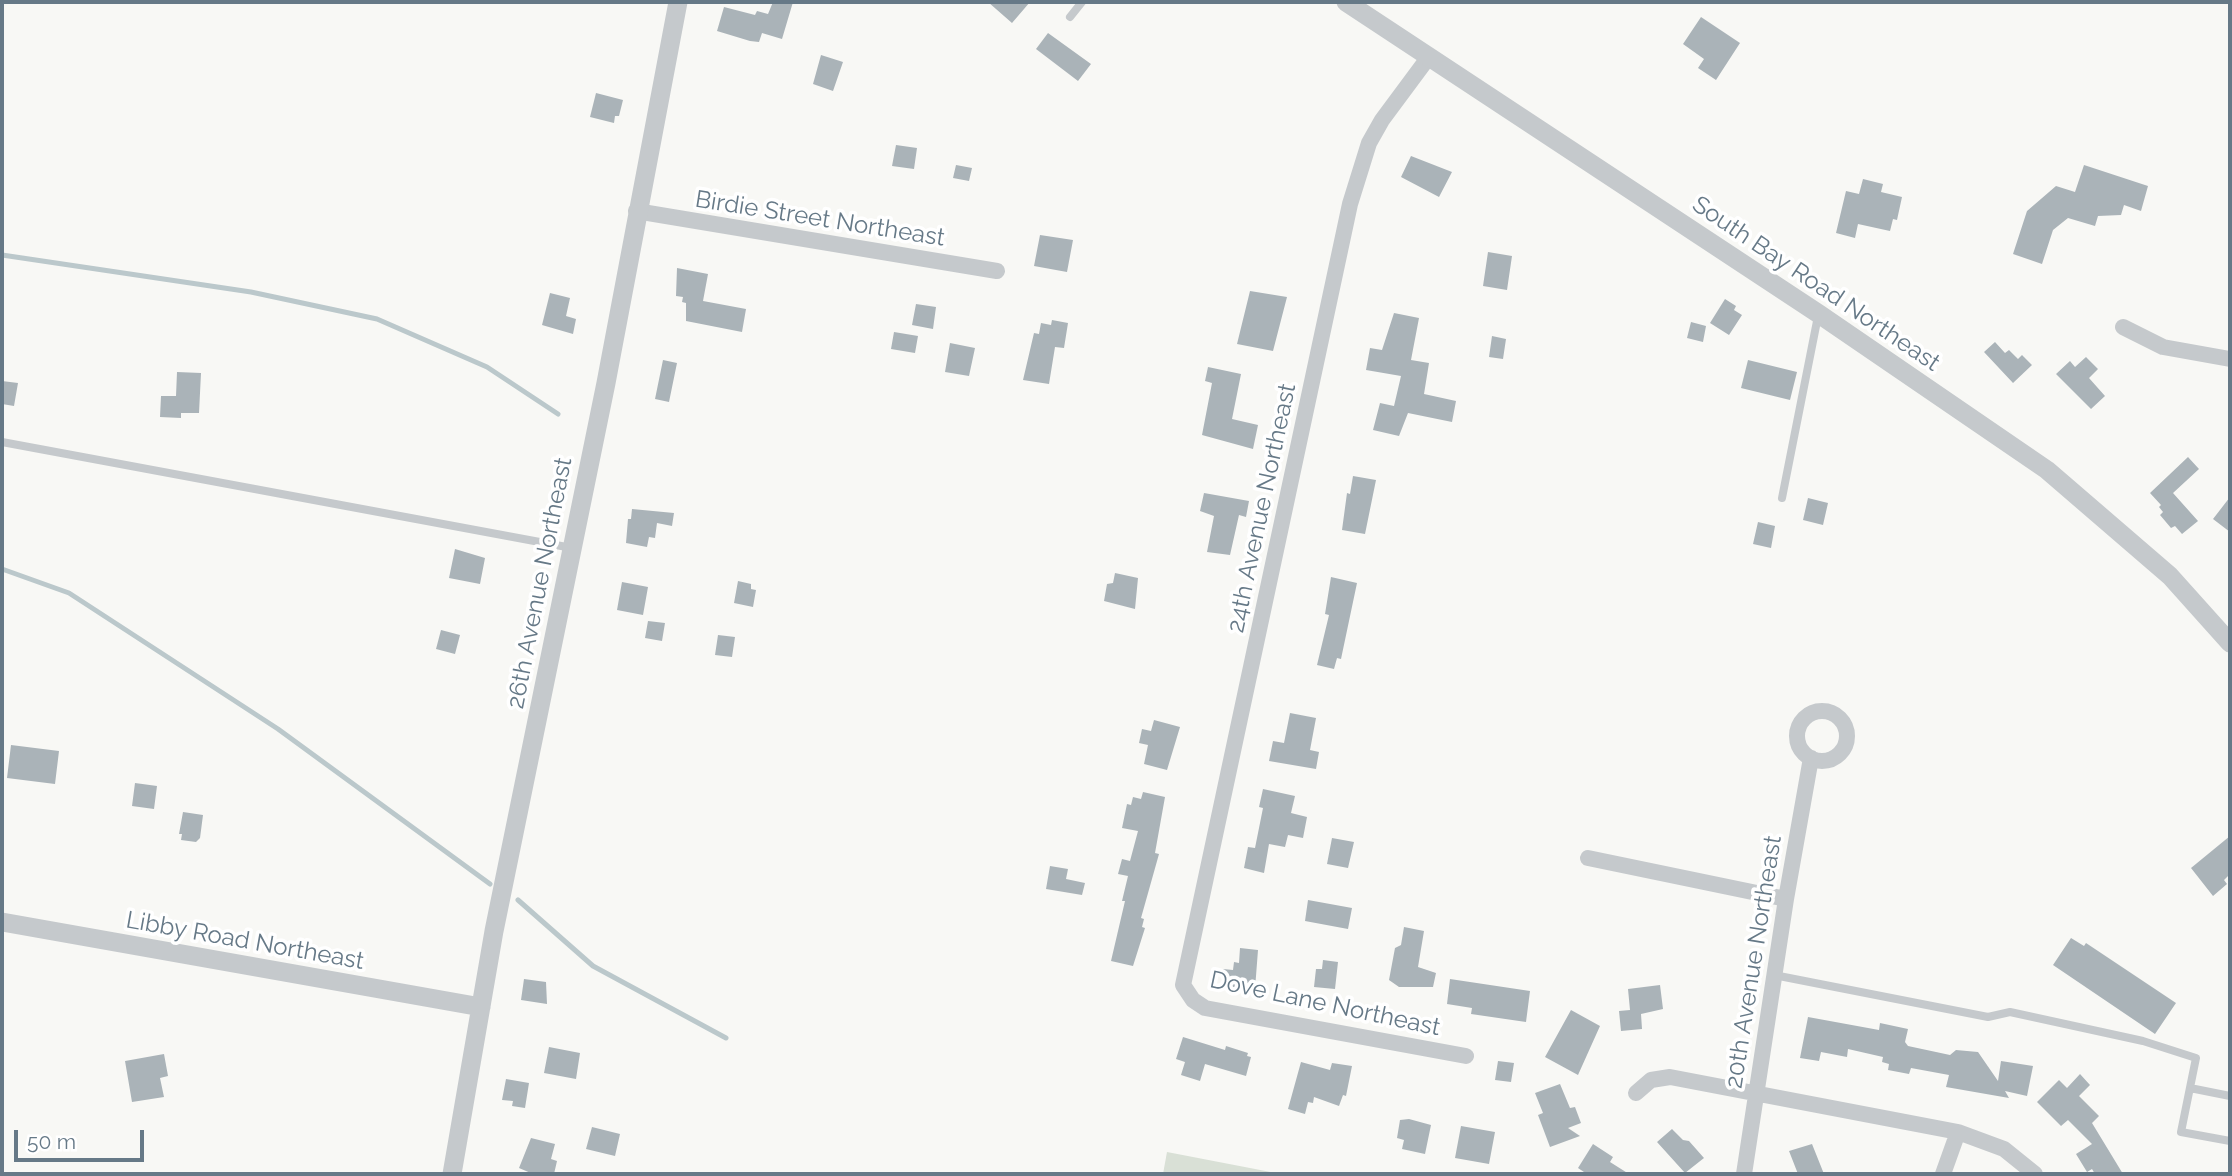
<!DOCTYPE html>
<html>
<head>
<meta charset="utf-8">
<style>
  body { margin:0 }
  #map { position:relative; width:2232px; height:1176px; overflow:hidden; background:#f8f8f5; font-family:Raleway,sans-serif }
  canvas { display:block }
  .frame { position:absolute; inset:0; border:4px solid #667987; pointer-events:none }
  .scale { position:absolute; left:14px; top:1130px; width:130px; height:32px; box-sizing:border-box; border:4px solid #667987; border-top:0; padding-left:9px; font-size:21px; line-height:24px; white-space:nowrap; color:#667987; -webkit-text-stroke:5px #fff; paint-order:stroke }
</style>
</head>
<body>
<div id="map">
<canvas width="2232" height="1176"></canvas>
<div class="frame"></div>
<div class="scale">50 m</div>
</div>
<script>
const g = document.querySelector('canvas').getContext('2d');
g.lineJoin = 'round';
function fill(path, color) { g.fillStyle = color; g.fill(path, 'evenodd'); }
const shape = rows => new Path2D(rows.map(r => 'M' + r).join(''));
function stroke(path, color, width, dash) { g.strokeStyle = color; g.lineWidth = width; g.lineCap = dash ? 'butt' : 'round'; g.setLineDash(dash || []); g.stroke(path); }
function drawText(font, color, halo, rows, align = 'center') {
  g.font = font + ' Raleway,sans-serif'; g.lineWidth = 7; g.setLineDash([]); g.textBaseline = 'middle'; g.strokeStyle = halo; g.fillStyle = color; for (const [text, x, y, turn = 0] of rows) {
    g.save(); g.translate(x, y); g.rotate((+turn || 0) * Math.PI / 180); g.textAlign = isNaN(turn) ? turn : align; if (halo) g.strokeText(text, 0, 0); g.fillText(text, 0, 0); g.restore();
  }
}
const green = shape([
  [1167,1152,1281,1174,1163,1174]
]);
const stream = shape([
  [2,255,251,292,377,319,487,367,558,414],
  [2,569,69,593,278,729,490,884],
  [518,900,593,966,726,1038]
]);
const building = shape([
  [773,2,793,2,782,39,762,33,759,42,750,41,717,31,724,7,755,15,757,11,768,14],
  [988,2,1030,2,1012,23],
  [1701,17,1740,43,1716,80,1698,68,1704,59,1683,44],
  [1048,33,1091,64,1078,81,1036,49],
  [821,55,843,62,833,91,813,84],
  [596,93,623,100,619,116,615,116,614,123,590,117],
  [896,145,917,148,914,169,892,166],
  [1411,156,1452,172,1439,197,1401,177],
  [956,165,972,168,969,181,953,178],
  [2084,165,2148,186,2141,211,2124,205,2121,215,2098,216,2095,226,2068,218,2053,230,2042,264,2013,254,2027,211,2056,186,2075,192],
  [1863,179,1883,184,1881,192,1902,197,1897,220,1893,219,1890,231,1858,224,1855,238,1836,233,1846,191,1859,194],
  [1040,235,1073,240,1067,272,1034,266],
  [1488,252,1512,256,1507,290,1483,286],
  [677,268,708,274,703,301,746,309,742,332,686,321,686,303,682,302,683,297,676,296],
  [1250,291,1287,297,1273,351,1237,344],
  [550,293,570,298,566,316,576,319,573,334,542,325],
  [1725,299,1736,306,1734,310,1742,315,1729,335,1710,323],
  [916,304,936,307,933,329,912,325],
  [1394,313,1419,318,1411,360,1429,363,1424,394,1456,401,1452,422,1408,413,1399,436,1373,430,1380,403,1394,406,1401,376,1366,370,1370,348,1382,350],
  [1052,320,1068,323,1064,348,1055,347,1049,384,1023,380,1034,333,1039,334,1041,323,1051,325],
  [1691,322,1706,326,1703,342,1687,338],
  [894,332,918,336,915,353,891,349],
  [1492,336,1506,339,1503,359,1489,357],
  [1995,342,2005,353,2009,350,2018,359,2022,355,2032,365,2013,383,1984,352],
  [950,343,975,348,969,376,945,372],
  [2086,357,2098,369,2089,378,2105,396,2091,409,2056,374,2070,361,2075,367],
  [663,360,677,363,669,402,655,399],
  [1748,360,1797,372,1790,400,1741,388],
  [1208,367,1241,374,1232,419,1258,425,1253,449,1202,435,1212,383,1205,381],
  [177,372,201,373,199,413,181,413,181,418,160,417,161,396,176,396],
  [2,381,18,383,14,406,2,404],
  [2188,457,2199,469,2173,493,2198,521,2182,534,2175,526,2171,528,2160,515,2163,512,2159,507,2161,505,2150,493],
  [1353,476,1376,480,1365,534,1342,530,1347,493,1350,494],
  [1204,493,1249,501,1246,517,1239,515,1230,555,1207,552,1214,516,1200,511],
  [2230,497,2230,532,2213,519],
  [1808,498,1828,503,1823,525,1803,520],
  [632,509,674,513,672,526,657,523,655,538,649,537,647,547,626,543,628,519,631,519],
  [1758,522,1775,526,1771,548,1753,544],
  [455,549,485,558,480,584,449,578],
  [1115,573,1138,578,1135,609,1104,601,1107,584,1113,583],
  [1331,577,1357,583,1341,659,1337,658,1334,669,1317,665,1329,615,1325,614],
  [738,581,751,584,751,589,756,590,753,607,734,603],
  [622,582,648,587,643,615,617,610],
  [648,621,665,623,662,641,645,638],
  [441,630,460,635,455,654,436,649],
  [718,635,735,637,732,657,715,655],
  [1290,713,1316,718,1310,750,1319,752,1316,769,1269,761,1273,741,1284,743],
  [1154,720,1180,727,1167,770,1144,764,1148,745,1139,743,1142,729,1151,731],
  [11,745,59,751,55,784,7,778],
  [135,783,157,786,154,809,132,806],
  [1263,789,1295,796,1291,813,1307,817,1303,838,1288,835,1285,847,1269,844,1264,873,1244,868,1248,847,1255,848,1263,808,1259,807],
  [1143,792,1165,797,1155,853,1159,854,1141,918,1144,919,1142,927,1145,928,1133,966,1111,961,1125,901,1122,901,1128,876,1118,874,1122,859,1130,861,1138,831,1122,828,1127,804,1131,805,1133,797,1141,799],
  [183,812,203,815,200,838,196,842,181,840,182,834,179,834],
  [2230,836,2230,874,2224,880,2227,884,2213,896,2191,868],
  [1332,838,1354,842,1348,868,1327,864],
  [1050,866,1068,869,1066,879,1085,883,1082,895,1046,889],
  [1308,900,1352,908,1348,929,1305,921],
  [1404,927,1424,931,1418,967,1436,973,1433,987,1399,987,1389,980,1395,948,1401,945],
  [2071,938,2084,946,2086,943,2176,1003,2155,1034,2053,965],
  [1240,948,1258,950,1255,989,1221,986,1223,969,1233,970,1234,962,1239,963],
  [1323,960,1338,962,1335,989,1314,987,1316,969,1322,969],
  [524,979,546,982,547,1004,521,1000],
  [1450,979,1530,991,1526,1022,1471,1014,1472,1008,1447,1004],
  [1660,985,1663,1009,1641,1014,1642,1029,1621,1031,1619,1011,1630,1010,1628,989],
  [1571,1010,1600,1026,1578,1075,1545,1057],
  [1808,1017,1879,1030,1880,1023,1908,1029,1905,1042,1908,1046,1950,1055,1956,1050,1978,1052,1998,1081,2001,1061,2033,1066,2027,1096,2005,1091,2009,1098,1946,1087,1949,1075,1911,1068,1909,1074,1888,1070,1889,1064,1882,1062,1883,1057,1848,1049,1847,1057,1821,1052,1819,1061,1800,1058],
  [1183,1037,1225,1050,1226,1046,1248,1053,1247,1056,1251,1057,1246,1076,1205,1064,1200,1081,1181,1075,1185,1062,1176,1059],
  [549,1047,580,1053,576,1079,544,1073],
  [164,1054,168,1076,160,1078,164,1097,132,1102,125,1061],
  [1498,1061,1514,1063,1511,1082,1495,1080],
  [1301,1062,1330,1070,1332,1063,1352,1066,1346,1096,1343,1095,1339,1106,1314,1097,1313,1103,1308,1102,1305,1114,1288,1109],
  [2080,1074,2090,1085,2079,1096,2099,1116,2092,1123,2123,1174,2095,1174,2092,1169,2087,1172,2076,1154,2092,1144,2068,1120,2061,1126,2037,1102,2059,1080,2067,1088],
  [506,1079,529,1083,525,1108,512,1106,513,1101,502,1100],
  [1560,1084,1570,1108,1575,1107,1581,1123,1568,1128,1580,1136,1550,1147,1538,1115,1543,1113,1535,1093],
  [1409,1119,1431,1125,1425,1154,1402,1149,1404,1140,1397,1138,1400,1120],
  [1461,1126,1495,1132,1489,1164,1455,1158],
  [592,1127,620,1134,615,1156,586,1149],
  [1672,1129,1683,1140,1689,1141,1704,1158,1685,1173,1657,1142],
  [531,1138,555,1144,551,1159,557,1161,554,1174,533,1174,519,1168],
  [1593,1144,1613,1157,1610,1162,1629,1174,1587,1174,1578,1168],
  [1812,1144,1824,1174,1798,1174,1789,1151]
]);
const service = shape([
  [1070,17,1082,2],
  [2,442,572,548],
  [1782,498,1818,316],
  [1774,975,1988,1017,2010,1012,2143,1041,2196,1058,2181,1132,2230,1141],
  [2190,1088,2230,1096]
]);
const minor = shape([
  [1428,58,1382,120,1369,143,1350,204,1183,985,1193,1000,1205,1008,1466,1056],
  [636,211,997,271],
  [2123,327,2163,347,2230,359],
  '1797 736a25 25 0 1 1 50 0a25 25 0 1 1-50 0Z',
  [1588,858,1786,899],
  [1636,1093,1651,1080,1670,1077,1958,1132,2004,1149,2035,1174],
  [1744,1174,1786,899,1811,758],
  [1943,1174,1958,1132]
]);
const tertiary = shape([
  [1346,2,1819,314,2047,470,2170,576,2230,643],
  [2,922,481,1007],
  [452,1174,494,931,606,383,678,2]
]);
const streetNames = [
  ["Birdie Street Northeast",820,219,9],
  ["South Bay Road Northeast",1816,284,34],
  ["24th Avenue Northeast",1262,508,-78],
  ["26th Avenue Northeast",540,583,-79],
  ["Libby Road Northeast",245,941,10],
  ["20th Avenue Northeast",1754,962,-81],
  ["Dove Lane Northeast",1325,1004,12]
];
fill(green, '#d9e0d6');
stroke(stream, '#bbc8cb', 5);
fill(building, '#aab3b8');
stroke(service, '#c5c9cc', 8);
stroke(minor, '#c5c9cc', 16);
stroke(tertiary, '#c5c9cc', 19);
drawText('24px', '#667987', '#fff', streetNames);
</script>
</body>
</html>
